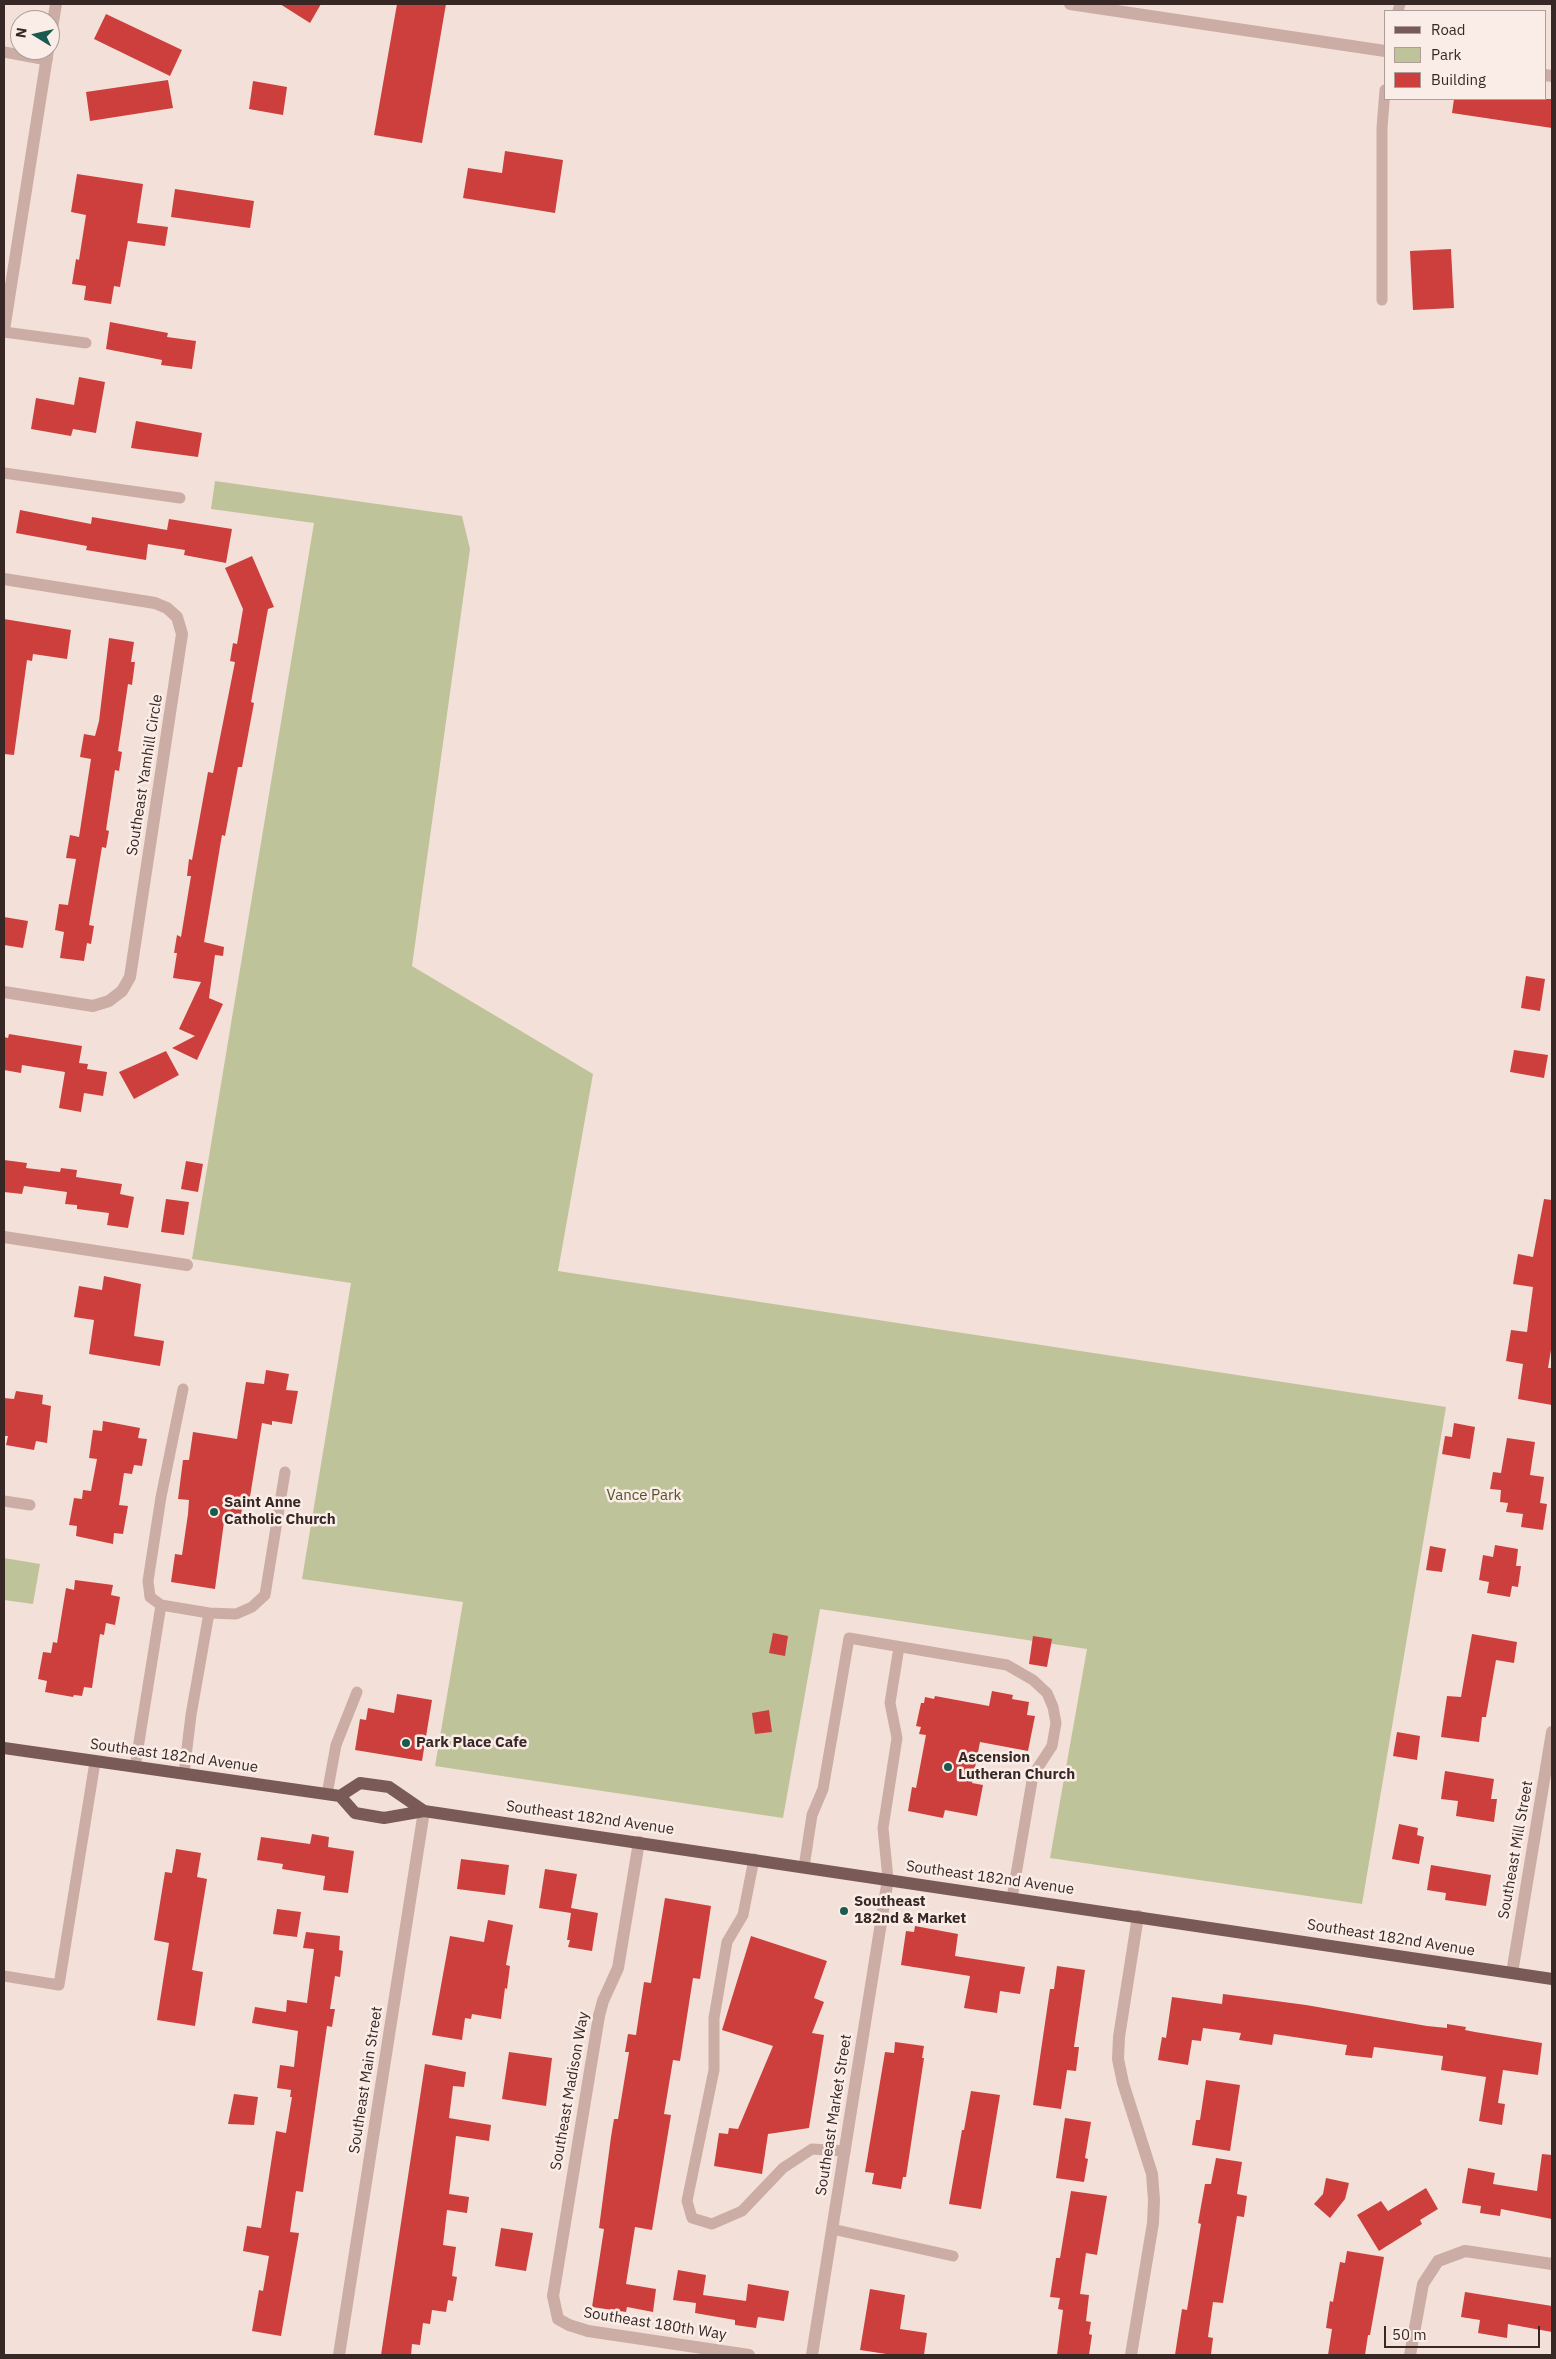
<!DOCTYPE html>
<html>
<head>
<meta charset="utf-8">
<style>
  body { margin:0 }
  #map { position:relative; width:1556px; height:2359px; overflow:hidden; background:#f3e1d9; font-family:"IBM Plex Sans",sans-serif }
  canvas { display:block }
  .frame { position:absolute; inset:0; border:5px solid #372826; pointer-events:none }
  .legend { position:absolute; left:1384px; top:10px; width:162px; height:90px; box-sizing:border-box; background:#faece6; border:1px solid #ac9e99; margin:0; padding:6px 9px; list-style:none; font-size:15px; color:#372826 }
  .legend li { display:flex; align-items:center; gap:10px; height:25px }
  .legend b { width:25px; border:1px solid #ac9e99 }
  .north { position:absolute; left:10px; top:10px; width:50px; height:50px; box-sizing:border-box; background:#faece6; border:1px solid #ac9e99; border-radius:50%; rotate:279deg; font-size:14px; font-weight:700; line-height:20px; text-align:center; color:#372826 }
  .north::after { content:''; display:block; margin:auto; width:18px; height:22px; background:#1a5a50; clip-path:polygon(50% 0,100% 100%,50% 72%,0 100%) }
  .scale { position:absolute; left:1384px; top:2326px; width:156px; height:22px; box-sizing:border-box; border:2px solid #372826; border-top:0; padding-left:6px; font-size:15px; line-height:18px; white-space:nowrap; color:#372826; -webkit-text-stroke:4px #faece6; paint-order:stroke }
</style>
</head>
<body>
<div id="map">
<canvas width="1556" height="2359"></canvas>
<div class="frame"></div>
<ul class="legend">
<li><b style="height:6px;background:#7a5a57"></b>Road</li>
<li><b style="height:14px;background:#bec399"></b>Park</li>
<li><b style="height:14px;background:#cd3f3d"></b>Building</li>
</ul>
<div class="north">N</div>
<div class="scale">50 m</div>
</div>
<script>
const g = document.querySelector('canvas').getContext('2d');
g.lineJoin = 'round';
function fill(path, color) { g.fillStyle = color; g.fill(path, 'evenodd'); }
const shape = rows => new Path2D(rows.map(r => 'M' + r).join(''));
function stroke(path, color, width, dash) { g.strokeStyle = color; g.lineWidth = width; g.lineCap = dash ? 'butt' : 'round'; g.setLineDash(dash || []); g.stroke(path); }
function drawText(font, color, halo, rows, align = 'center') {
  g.font = font + ' "IBM Plex Sans",sans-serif'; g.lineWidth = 5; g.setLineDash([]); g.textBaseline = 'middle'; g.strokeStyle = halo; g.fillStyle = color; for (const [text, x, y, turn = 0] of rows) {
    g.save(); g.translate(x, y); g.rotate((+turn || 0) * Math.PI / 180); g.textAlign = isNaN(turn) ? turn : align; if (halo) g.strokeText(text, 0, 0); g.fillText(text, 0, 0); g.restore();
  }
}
const green = shape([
  [215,481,462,516,470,549,412,966,593,1074,558,1271,1446,1407,1362,1904,1050,1858,1087,1649,820,1609,783,1818,435,1766,463,1602,302,1579,351,1283,192,1259,314,523,211,509],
  [4,1558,40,1564,33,1604,4,1600]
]);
const building = shape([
  [280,4,321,4,310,23],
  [397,4,446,4,422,143,374,135],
  [106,14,182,50,170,76,94,39],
  [168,80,173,108,90,121,86,92],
  [253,81,287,87,283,115,249,109],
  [1454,99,1552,99,1552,128,1452,113],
  [505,151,563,160,555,213,463,198,468,168,502,173],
  [77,174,143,184,137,223,168,227,165,246,128,241,120,287,114,286,111,304,84,300,86,286,72,284,76,259,79,260,86,215,71,212],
  [175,189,254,201,250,228,171,217],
  [1451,249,1454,308,1413,310,1410,251],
  [110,322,168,333,167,337,196,341,192,369,161,365,162,360,106,349],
  [79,377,105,382,96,433,73,429,71,436,31,429,36,398,74,405],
  [136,421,202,433,198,457,131,448],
  [20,510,91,524,92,517,167,530,169,519,232,529,226,563,184,555,185,550,148,544,146,560,86,550,87,546,16,533],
  [252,556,274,607,268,609,251,702,254,703,242,767,238,767,225,836,222,835,204,942,224,947,223,956,215,955,209,998,223,1004,197,1060,172,1048,195,1036,179,1029,201,982,173,978,177,953,174,953,177,935,181,937,191,876,187,876,189,859,192,860,208,772,213,773,235,662,230,661,233,643,237,644,243,609,225,568],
  [4,619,71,630,67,659,33,654,32,661,27,660,14,755,4,754],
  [109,638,134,642,131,662,135,662,132,685,128,684,122,725,118,751,122,752,119,771,115,770,106,830,109,831,106,848,102,847,89,925,94,926,91,944,87,943,84,961,60,958,64,932,55,930,59,904,68,905,76,859,66,858,70,835,79,837,91,759,80,757,84,734,95,736,99,721],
  [4,917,28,921,23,948,4,945],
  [1526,976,1545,979,1540,1011,1521,1008],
  [9,1034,82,1046,79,1063,88,1064,87,1069,107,1072,103,1096,84,1093,81,1112,59,1108,65,1072,22,1065,21,1073,4,1070,4,1037,8,1038],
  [1514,1050,1548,1055,1544,1078,1510,1072],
  [166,1051,179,1075,134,1099,119,1072],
  [4,1160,27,1163,26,1168,60,1172,61,1168,77,1170,76,1177,122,1184,120,1194,134,1197,128,1228,107,1225,109,1213,77,1209,77,1205,65,1204,67,1192,24,1186,22,1194,4,1192],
  [186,1161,203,1164,198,1192,181,1189],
  [166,1199,189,1202,184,1235,161,1232],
  [1544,1199,1552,1200,1552,1344,1548,1368,1552,1368,1552,1405,1518,1399,1523,1364,1506,1361,1511,1330,1527,1332,1533,1287,1513,1284,1518,1254,1533,1257],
  [104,1276,141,1284,134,1336,164,1341,160,1366,89,1354,94,1320,74,1317,79,1286,102,1290],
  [266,1370,289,1374,286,1390,298,1391,292,1424,272,1421,272,1425,262,1423,248,1509,242,1508,240,1524,224,1522,215,1589,171,1582,175,1554,182,1555,188,1514,189,1500,178,1499,183,1460,189,1460,193,1432,237,1439,246,1382,264,1384],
  [16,1391,43,1395,42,1404,51,1406,47,1443,36,1441,34,1450,6,1445,8,1436,4,1436,4,1398,14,1399],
  [103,1421,140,1428,138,1438,147,1439,142,1466,134,1465,132,1474,124,1473,119,1505,128,1506,123,1534,114,1533,113,1544,76,1536,77,1526,69,1525,74,1498,82,1499,83,1490,91,1491,97,1459,89,1458,93,1430,102,1431],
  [1454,1423,1475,1427,1470,1459,1442,1454,1445,1436,1452,1437],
  [1507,1438,1535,1442,1530,1475,1544,1477,1540,1503,1547,1504,1543,1530,1521,1527,1523,1514,1506,1512,1508,1503,1500,1502,1501,1490,1490,1489,1493,1472,1501,1473],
  [1495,1545,1518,1549,1516,1566,1521,1566,1518,1587,1512,1586,1510,1597,1487,1593,1489,1582,1479,1580,1483,1555,1493,1557],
  [1430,1546,1446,1549,1442,1572,1426,1570],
  [75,1580,113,1585,111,1595,120,1597,115,1625,106,1623,104,1635,100,1634,92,1688,84,1687,82,1696,74,1695,73,1697,45,1692,47,1681,38,1679,43,1652,51,1653,53,1642,57,1643,66,1588,74,1590],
  [773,1633,788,1636,785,1656,769,1653],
  [1472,1634,1517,1642,1514,1663,1496,1660,1486,1717,1482,1717,1479,1742,1441,1737,1447,1696,1461,1697],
  [1033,1636,1052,1639,1047,1667,1029,1664],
  [992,1691,1013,1695,1012,1699,1029,1702,1027,1715,1035,1716,1028,1751,980,1742,972,1783,983,1785,977,1816,945,1810,943,1818,908,1811,912,1787,916,1788,926,1735,919,1734,921,1727,916,1726,921,1703,924,1703,925,1697,934,1699,935,1696,989,1706],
  [397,1694,432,1700,422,1761,355,1750,360,1719,366,1720,368,1708,394,1713],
  [769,1710,772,1732,755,1734,752,1713],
  [1397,1732,1420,1736,1417,1760,1393,1756],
  [1445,1771,1494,1779,1491,1799,1497,1799,1494,1822,1456,1816,1458,1801,1441,1799],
  [1399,1824,1418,1828,1417,1835,1424,1837,1419,1864,1392,1859],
  [312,1834,329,1837,328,1847,354,1851,348,1893,323,1890,325,1876,282,1869,283,1864,257,1860,261,1837,310,1844],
  [176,1849,201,1853,197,1877,207,1879,192,1970,203,1972,195,2026,157,2020,169,1943,154,1940,165,1872,172,1873],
  [461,1859,509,1865,505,1895,457,1889],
  [1431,1865,1491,1875,1486,1906,1445,1900,1446,1893,1427,1890],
  [545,1869,577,1874,571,1908,598,1913,592,1951,568,1947,570,1940,567,1940,571,1913,539,1908],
  [665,1898,711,1906,700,1979,693,1978,680,2061,673,2060,664,2114,671,2115,652,2230,635,2227,626,2284,656,2289,653,2312,627,2307,626,2312,592,2307,604,2229,599,2228,611,2137,614,2119,618,2119,629,2052,625,2052,628,2034,636,2035,644,1982,651,1983],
  [277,1909,301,1912,297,1937,273,1934],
  [488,1920,513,1925,506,1965,510,1966,507,1989,505,1988,501,2019,472,2014,471,2019,465,2018,462,2040,432,2035,450,1936,484,1942],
  [915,1926,958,1934,955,1956,1025,1967,1020,1994,1000,1991,997,2013,964,2008,970,1976,901,1965,906,1931,914,1932],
  [306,1932,340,1936,339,1950,343,1951,340,1977,335,1976,330,2009,335,2009,332,2027,327,2026,303,2192,296,2191,290,2232,299,2233,281,2336,252,2331,259,2290,263,2291,269,2256,243,2251,247,2226,261,2228,276,2131,286,2133,292,2097,290,2097,291,2090,277,2088,280,2065,294,2067,298,2031,252,2023,255,2007,286,2012,287,2000,307,2003,314,1949,303,1948],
  [751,1936,827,1961,814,1998,824,2002,812,2033,824,2035,809,2128,768,2134,762,2174,714,2166,719,2133,728,2134,729,2128,738,2129,773,2046,722,2030],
  [1057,1966,1085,1970,1074,2047,1079,2047,1076,2071,1067,2070,1061,2109,1033,2105,1050,1989,1054,1989],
  [1223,1994,1306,2005,1427,2026,1447,2028,1447,2024,1466,2027,1465,2030,1475,2032,1542,2043,1538,2075,1503,2070,1498,2103,1505,2104,1502,2125,1479,2121,1486,2077,1441,2070,1443,2056,1374,2047,1372,2058,1345,2055,1347,2045,1274,2034,1272,2045,1239,2040,1241,2033,1203,2028,1201,2041,1192,2040,1188,2065,1158,2060,1162,2037,1166,2038,1172,1997,1222,2004],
  [895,2042,924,2046,922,2058,924,2058,906,2177,903,2177,901,2189,872,2184,874,2173,865,2172,885,2052,894,2053],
  [509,2052,552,2058,546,2106,502,2099],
  [425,2064,466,2072,464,2087,453,2086,449,2118,491,2125,489,2141,456,2136,449,2194,469,2197,467,2213,447,2210,443,2245,456,2247,452,2276,457,2277,453,2301,448,2300,446,2312,432,2310,430,2324,423,2323,420,2345,412,2344,411,2355,381,2355],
  [1206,2080,1240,2085,1230,2151,1192,2145,1196,2120,1200,2120],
  [971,2091,1000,2095,981,2209,949,2204,962,2130,964,2130],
  [234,2094,258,2097,254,2125,228,2124],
  [1065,2118,1091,2122,1085,2158,1088,2159,1084,2182,1056,2178],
  [1542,2154,1552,2155,1552,2219,1501,2209,1500,2216,1480,2213,1481,2206,1462,2203,1468,2168,1495,2173,1493,2184,1537,2191],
  [1216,2158,1242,2162,1237,2194,1247,2196,1244,2217,1237,2216,1223,2303,1213,2302,1208,2337,1213,2338,1211,2354,1175,2355,1182,2309,1187,2310,1201,2224,1198,2223,1205,2184,1211,2184],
  [1326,2178,1349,2183,1345,2199,1330,2218,1314,2204,1323,2194],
  [1426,2188,1438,2209,1420,2220,1422,2224,1379,2251,1357,2215,1381,2201,1388,2211],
  [1071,2191,1107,2196,1097,2255,1086,2253,1080,2294,1089,2295,1086,2321,1091,2322,1089,2334,1092,2335,1089,2355,1057,2355,1063,2310,1058,2309,1060,2298,1050,2297,1056,2258,1060,2258],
  [501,2228,533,2233,526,2271,495,2266],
  [1347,2251,1384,2257,1370,2335,1368,2335,1365,2355,1328,2355,1332,2329,1326,2328,1330,2301,1333,2302,1340,2262,1345,2263],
  [678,2270,706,2275,703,2295,746,2301,748,2284,789,2291,784,2321,758,2317,756,2328,735,2325,735,2320,695,2313,696,2303,673,2300],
  [870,2289,905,2295,900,2329,927,2333,924,2355,893,2355,860,2350],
  [1465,2292,1552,2306,1552,2332,1508,2324,1507,2338,1478,2333,1480,2320,1461,2317]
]);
const service = shape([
  [1398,11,1400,4],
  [4,52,47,60],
  [1382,300,1382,128,1385,90],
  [4,332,86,343],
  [4,473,180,498],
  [183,1389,161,1497,148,1581,150,1597,161,1605,209,1613,236,1614,252,1607,265,1595,285,1472],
  [4,1501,30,1505],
  [135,1767,161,1605],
  [184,1773,191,1715,209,1613],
  [327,1794,336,1745,357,1692],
  [754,1859,743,1915,727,1942,714,2018,714,2070,687,2201,692,2218,712,2224,742,2211,783,2168,812,2149,845,2151],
  [804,1867,812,1815,823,1789,849,1638,1007,1665,1033,1680,1047,1693,1053,1707,1056,1723,1052,1746,1033,1775,1012,1898],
  [888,1879,883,1828,897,1738,890,1703,899,1647],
  [4,1976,59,1985,95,1762],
  [832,2229,953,2256]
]);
const minor = shape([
  [4,579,155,603,167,608,177,617,182,634,130,977,122,991,109,1001,93,1006,4,992],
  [4,1237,187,1265],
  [639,1842,618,1968,603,2001,599,2016,553,2296,558,2319,569,2325,588,2331,749,2355],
  [1512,1973,1552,1732],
  [812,2355,888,1879],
  [1131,2355,1153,2223,1154,2200,1152,2174,1123,2083,1118,2059,1119,2037,1138,1916],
  [1410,2355,1423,2284,1438,2261,1465,2251,1552,2264]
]);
const tertiary = shape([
  [1070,4,1385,51],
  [50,40,56,4],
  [1545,75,1552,76],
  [4,330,48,50],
  [339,2355,424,1811]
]);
const primary = shape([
  [4,1748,340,1796,360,1783,389,1787,424,1811],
  [340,1796,355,1813,384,1818,424,1811,1552,1979]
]);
const markers = [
  [214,1512,5,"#1a5a50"],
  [406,1743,5,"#1a5a50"],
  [948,1767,5,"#1a5a50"],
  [844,1911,5,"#1a5a50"]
];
const streetNames = [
  ["Southeast Yamhill Circle",145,775,-81],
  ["Southeast 182nd Avenue",174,1756,8],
  ["Southeast 182nd Avenue",590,1818,8],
  ["Southeast Mill Street",1516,1850,-80],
  ["Southeast 182nd Avenue",990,1878,8],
  ["Southeast 182nd Avenue",1391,1938,9],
  ["Southeast Main Street",366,2080,-81],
  ["Southeast Madison Way",570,2091,-80],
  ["Southeast Market Street",834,2115,-81],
  ["Southeast 180th Way",655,2324,9]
];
const parkNames = [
  ["Vance Park",644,1496]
];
const poiNames = [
  ["Saint Anne",224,1503],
  ["Catholic Church",224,1520],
  ["Park Place Cafe",416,1743],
  ["Ascension",958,1758],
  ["Lutheran Church",958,1775],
  ["Southeast",854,1902],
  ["182nd & Market",854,1919]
];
fill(green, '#bec399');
fill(building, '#cd3f3d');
stroke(service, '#cbada5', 11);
stroke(minor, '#cbada5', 12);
stroke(tertiary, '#cbada5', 12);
stroke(primary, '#7a5a57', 12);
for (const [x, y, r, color] of markers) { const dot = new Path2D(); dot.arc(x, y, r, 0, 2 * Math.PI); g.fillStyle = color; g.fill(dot); stroke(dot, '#faece6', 2); }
drawText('15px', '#372826', '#faece6', streetNames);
drawText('15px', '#505629', '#faece6', parkNames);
drawText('bold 15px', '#372826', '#faece6', poiNames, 'left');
</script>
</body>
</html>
